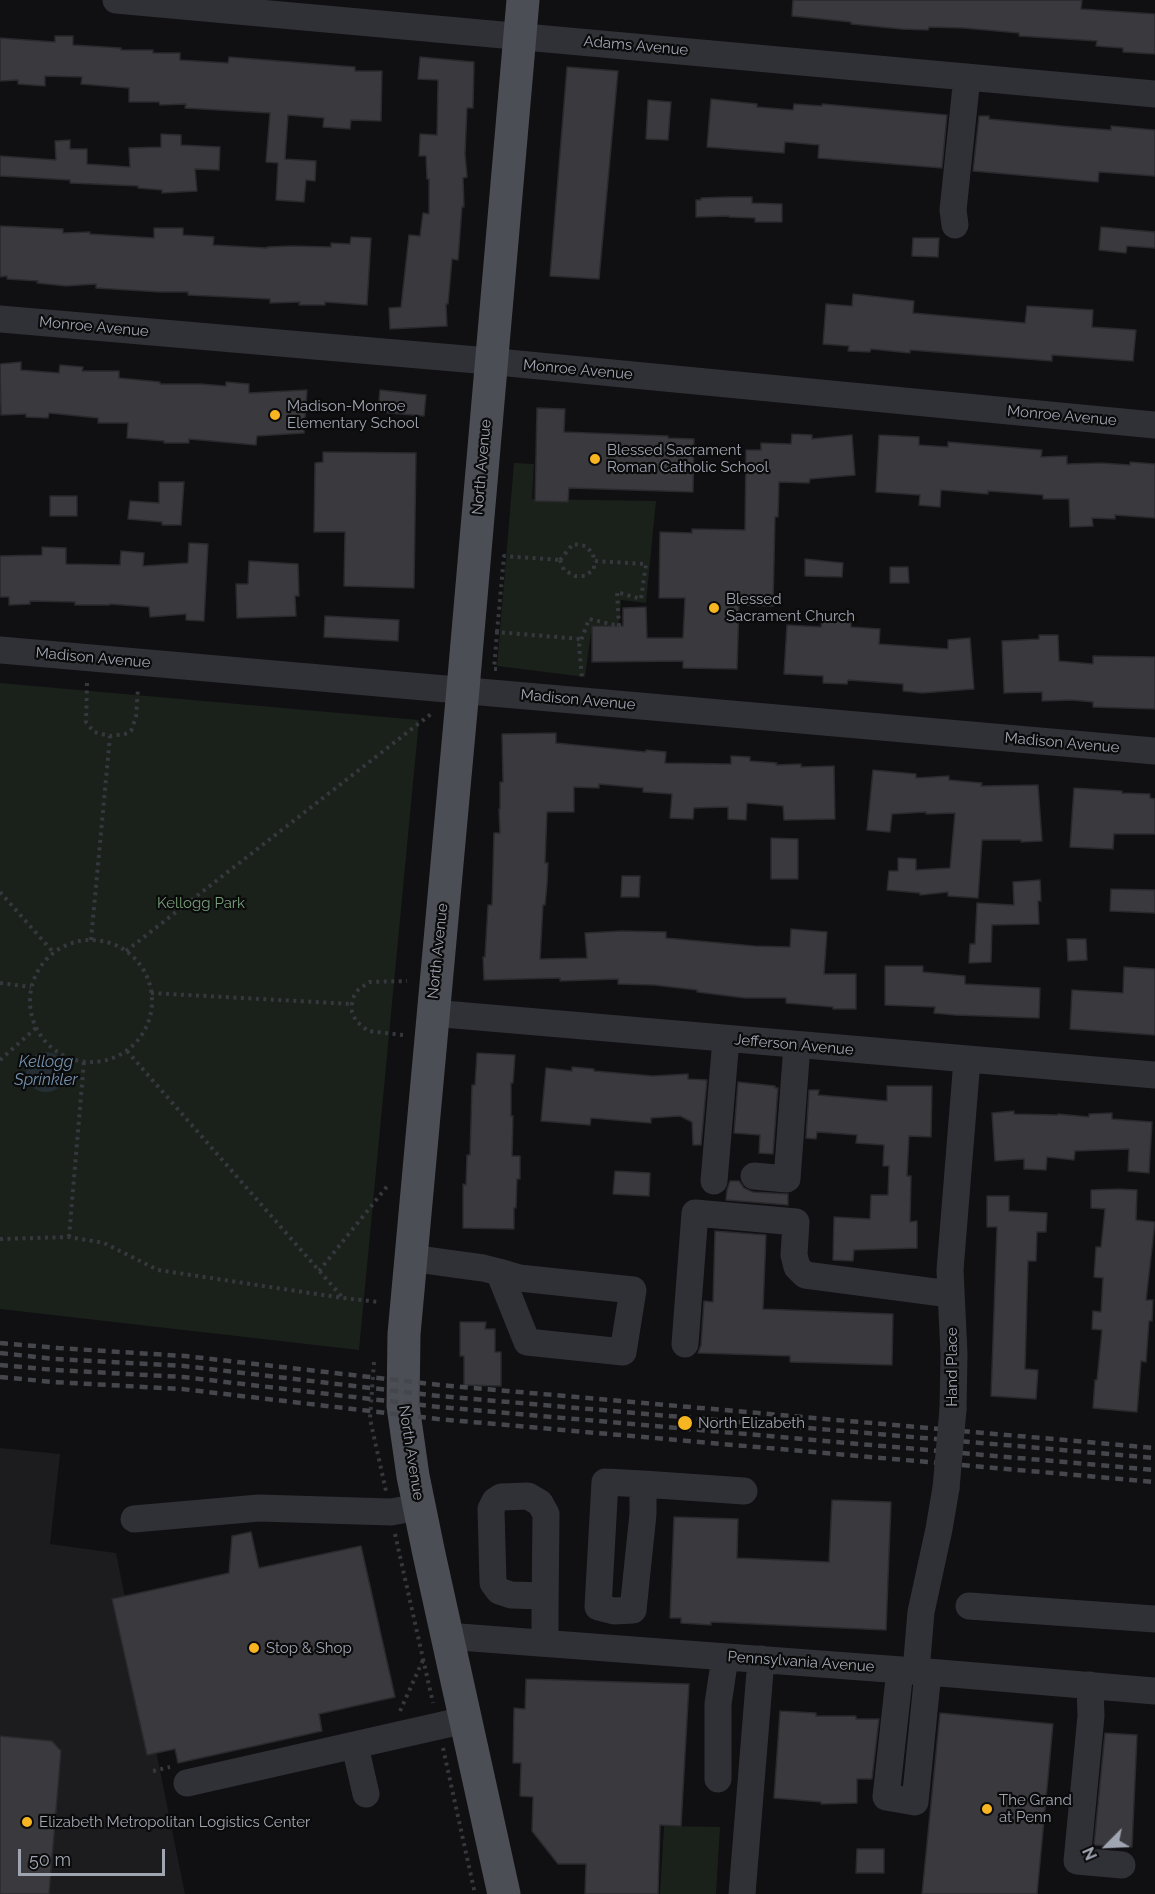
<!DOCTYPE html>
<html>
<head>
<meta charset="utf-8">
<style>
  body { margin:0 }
  #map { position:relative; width:1155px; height:1894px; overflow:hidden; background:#100f11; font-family:Raleway,sans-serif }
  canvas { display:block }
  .north { position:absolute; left:1077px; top:1816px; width:60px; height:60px; -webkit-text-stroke:4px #0b0b0c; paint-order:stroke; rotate:246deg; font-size:16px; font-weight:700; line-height:24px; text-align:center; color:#a0a5b2 }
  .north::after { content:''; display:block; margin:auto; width:21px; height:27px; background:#a0a5b2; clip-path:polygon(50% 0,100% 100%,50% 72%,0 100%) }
  .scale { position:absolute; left:18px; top:1849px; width:147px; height:27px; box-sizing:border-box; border:3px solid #a0a5b2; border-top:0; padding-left:8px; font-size:18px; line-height:21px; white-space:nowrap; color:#a0a5b2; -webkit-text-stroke:4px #0b0b0c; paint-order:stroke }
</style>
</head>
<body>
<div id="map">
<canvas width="1155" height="1894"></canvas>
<div class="north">N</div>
<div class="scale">50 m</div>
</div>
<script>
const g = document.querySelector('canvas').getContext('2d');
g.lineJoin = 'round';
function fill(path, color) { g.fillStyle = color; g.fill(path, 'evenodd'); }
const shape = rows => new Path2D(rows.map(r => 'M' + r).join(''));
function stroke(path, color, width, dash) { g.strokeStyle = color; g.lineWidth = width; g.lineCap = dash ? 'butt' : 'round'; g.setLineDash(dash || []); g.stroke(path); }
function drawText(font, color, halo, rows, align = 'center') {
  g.font = font + ' Raleway,sans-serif'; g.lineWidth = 4.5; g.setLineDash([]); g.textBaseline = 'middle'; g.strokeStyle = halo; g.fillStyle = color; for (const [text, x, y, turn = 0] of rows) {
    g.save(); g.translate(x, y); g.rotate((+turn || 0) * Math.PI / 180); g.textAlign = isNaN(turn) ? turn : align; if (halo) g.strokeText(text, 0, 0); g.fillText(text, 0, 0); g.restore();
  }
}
const built = shape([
  [0,1448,60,1454,50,1544,116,1553,185,1894,0,1894]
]);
const green = shape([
  [514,463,534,464,532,499,656,501,646,603,621,600,619,626,592,625,585,677,497,666],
  [0,683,419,720,359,1350,0,1309],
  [664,1826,720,1827,716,1894,660,1894]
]);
const water = shape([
  '26 1072a20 20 0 1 1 40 0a20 20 0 1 1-40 0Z'
]);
const building = shape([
  [793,0,1082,0,1081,9,1155,14,1155,54,1123,52,1123,48,1096,46,1097,41,1019,36,1019,33,963,28,929,27,928,30,901,29,851,24,851,22,792,16,793,0],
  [55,36,73,36,73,45,121,48,121,50,153,50,153,53,180,53,180,60,228,63,229,57,355,67,355,71,382,71,381,121,351,120,350,129,323,127,324,118,288,115,285,159,316,161,315,181,306,180,304,202,276,200,278,163,266,162,270,113,185,108,186,104,160,105,159,102,129,102,129,88,81,84,82,77,45,76,45,86,18,84,18,80,0,81,0,38,55,42,55,36],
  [420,57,474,62,473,108,467,108,465,154,467,177,463,178,464,207,462,207,458,260,452,259,448,304,446,304,447,326,390,329,389,308,401,307,409,235,420,236,423,213,429,214,429,179,427,179,426,156,419,156,420,134,437,135,438,80,418,79,420,57],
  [567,67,618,71,599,279,550,276,567,67],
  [711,99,757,104,757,107,793,110,794,104,822,106,822,104,947,115,942,168,818,158,819,145,785,142,784,153,707,147,711,99],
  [648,100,671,102,668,140,646,139,648,100],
  [979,116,989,116,989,119,1072,127,1111,130,1111,126,1155,130,1155,176,1099,172,1098,182,973,171,979,116],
  [161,134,181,135,181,145,220,147,219,170,195,169,197,191,162,193,162,190,138,188,138,186,70,183,70,180,0,176,0,156,56,160,55,141,70,140,70,149,87,149,87,164,130,167,129,148,161,147,161,134],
  [729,197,752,197,752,203,782,204,782,222,755,222,755,218,729,217,729,216,696,217,696,200,701,200,701,198,729,197],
  [0,226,63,229,63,233,90,232,90,234,154,238,154,228,183,228,183,235,214,237,213,245,267,248,267,247,292,246,331,247,331,243,350,244,351,237,371,238,367,305,325,302,325,305,299,305,300,302,270,303,270,299,188,295,188,292,160,292,96,288,96,284,66,286,37,283,38,281,7,279,7,276,0,277,0,226],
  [1101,227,1155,232,1155,248,1127,246,1126,253,1099,250,1101,227],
  [913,238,939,238,938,257,912,256,913,238],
  [853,294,914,301,913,313,1025,323,1027,306,1093,310,1092,327,1136,330,1133,361,1052,355,1052,361,910,350,910,353,871,349,870,352,848,351,849,346,823,344,826,304,852,306,853,294],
  [21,362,21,370,59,373,60,365,83,367,82,371,119,371,119,378,160,382,160,384,200,384,226,386,226,382,249,384,249,393,307,390,304,433,257,436,256,445,189,439,189,443,164,443,164,441,127,438,128,423,98,423,98,418,49,413,48,418,26,417,26,414,1,415,0,364,21,362],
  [380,390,426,395,424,416,378,412,380,390],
  [537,408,565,409,564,432,668,436,668,438,694,439,693,492,569,488,568,502,535,501,537,408],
  [792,434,812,435,812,439,852,435,855,475,810,479,809,483,779,482,778,517,775,517,773,606,739,605,737,669,683,668,683,661,592,662,592,626,623,626,623,608,646,607,647,638,683,638,685,598,659,598,660,532,692,533,692,529,745,530,746,450,761,450,761,443,791,444,792,434],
  [879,435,919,437,919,445,948,447,948,442,1042,450,1041,457,1067,456,1067,464,1101,463,1130,465,1130,462,1155,464,1155,518,1115,515,1115,519,1092,518,1093,526,1070,527,1069,499,1043,499,1043,495,988,491,988,494,941,490,940,507,919,505,920,495,876,492,879,435],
  [323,452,416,453,414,588,344,586,345,532,314,532,315,463,323,462,323,452],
  [159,482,184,482,181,525,162,525,162,522,128,519,130,501,159,503,159,482],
  [50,496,77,496,77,516,50,516,50,496],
  [189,543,208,544,204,621,186,620,186,614,150,617,149,607,110,604,109,605,75,605,75,602,30,601,30,604,9,605,9,597,0,597,0,556,42,555,42,547,66,548,66,564,120,565,121,551,144,553,143,566,188,563,189,543],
  [805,559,843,563,842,577,805,576,805,559],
  [249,561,298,564,299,596,295,596,296,616,237,618,236,584,248,584,249,561],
  [890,567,908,567,909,583,890,583,890,567],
  [325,616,399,620,398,641,324,637,325,616],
  [822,616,851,617,851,627,880,629,879,644,948,649,948,640,970,638,974,689,922,693,903,691,903,684,848,680,847,684,823,683,823,676,784,674,787,625,821,627,822,616],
  [1039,635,1058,635,1059,661,1093,664,1093,656,1155,657,1155,709,1093,707,1093,702,1072,700,1042,701,1042,692,1004,693,1002,641,1039,639,1039,635],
  [556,733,556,743,646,752,646,750,666,752,665,763,731,764,731,756,750,757,750,761,777,763,776,765,801,764,801,767,834,766,835,819,784,820,783,806,747,803,746,820,728,819,728,807,694,808,693,819,670,818,672,794,643,792,643,788,599,784,599,788,574,787,574,812,547,812,545,863,548,863,547,884,545,905,543,905,540,959,587,958,585,933,622,931,666,932,666,938,754,946,790,947,791,929,827,932,824,974,856,974,856,1009,833,1009,833,1007,786,1003,786,998,745,998,697,992,697,990,654,985,618,984,618,979,560,981,560,978,484,980,483,957,485,957,488,905,492,905,494,833,500,833,499,809,500,809,500,782,503,782,502,734,556,733],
  [873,770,916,774,916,778,949,776,949,780,982,783,981,786,1038,785,1042,841,1021,842,1021,840,982,840,978,898,948,896,948,892,920,895,920,893,887,890,889,871,898,871,898,858,916,859,916,870,950,868,955,813,926,814,926,812,892,814,890,832,867,830,873,770],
  [1074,788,1122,791,1122,793,1150,794,1150,798,1155,799,1155,834,1114,834,1113,849,1070,847,1074,788],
  [771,838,798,839,798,879,771,879,771,838],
  [622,876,640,876,639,897,621,897,622,876],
  [1040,880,1041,901,1038,901,1039,924,992,925,991,962,969,963,970,944,975,944,977,903,1014,905,1013,882,1040,880],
  [1111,889,1155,890,1155,913,1110,911,1111,889],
  [1067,939,1086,939,1087,960,1068,961,1067,939],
  [885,966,923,966,923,972,965,976,965,984,1040,988,1039,1018,955,1015,934,1013,935,1007,885,1005,885,966],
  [1124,967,1155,969,1155,1035,1070,1029,1072,990,1123,993,1124,967],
  [477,1053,515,1055,513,1083,511,1083,511,1116,513,1116,512,1156,520,1156,520,1179,517,1179,516,1208,514,1208,514,1229,463,1228,463,1184,466,1185,467,1155,470,1155,472,1085,475,1085,477,1053],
  [572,1067,594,1069,594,1071,653,1076,688,1074,688,1079,707,1080,701,1145,693,1145,692,1122,680,1116,651,1118,651,1123,591,1118,590,1125,541,1121,546,1068,572,1071,572,1067],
  [738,1082,775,1086,775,1088,778,1088,773,1154,759,1153,760,1135,734,1133,738,1082],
  [887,1086,932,1086,931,1137,909,1136,907,1176,911,1176,910,1222,917,1221,917,1248,854,1250,853,1261,833,1260,834,1217,870,1219,871,1195,888,1195,889,1166,883,1166,884,1145,856,1143,857,1135,817,1132,816,1139,806,1138,809,1090,819,1090,818,1095,887,1101,887,1086],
  [1014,1111,1014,1114,1058,1115,1058,1114,1089,1117,1089,1114,1112,1113,1112,1119,1152,1122,1149,1173,1128,1171,1129,1149,1075,1151,1074,1160,1047,1157,1046,1170,1024,1169,1024,1159,995,1161,992,1113,1014,1111],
  [615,1171,650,1173,649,1196,613,1194,615,1171],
  [730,1181,739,1181,744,1188,753,1192,788,1194,788,1205,726,1200,727,1190,730,1181],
  [1118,1189,1137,1190,1136,1220,1155,1222,1146,1300,1153,1300,1152,1321,1149,1321,1146,1362,1141,1361,1137,1412,1093,1408,1095,1380,1097,1380,1102,1330,1092,1329,1093,1311,1101,1312,1103,1278,1094,1277,1096,1247,1101,1247,1105,1209,1091,1208,1091,1190,1118,1189],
  [987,1196,1009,1196,1009,1211,1047,1213,1046,1232,1037,1232,1036,1261,1028,1261,1025,1369,1038,1370,1036,1399,991,1396,997,1227,987,1227,987,1196],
  [715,1231,766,1235,763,1309,893,1314,892,1365,790,1362,790,1356,698,1353,701,1345,704,1301,713,1302,715,1231],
  [460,1322,486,1322,485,1329,495,1329,495,1352,501,1352,501,1386,464,1385,464,1356,460,1356,460,1322],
  [832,1500,891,1502,886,1630,711,1622,711,1625,681,1623,681,1618,670,1618,674,1517,738,1519,737,1558,829,1562,832,1500],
  [251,1532,259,1568,361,1546,395,1697,319,1714,322,1731,178,1763,175,1749,147,1755,112,1599,229,1573,232,1536,251,1532],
  [526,1679,689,1684,681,1826,660,1825,658,1894,585,1894,586,1864,558,1864,532,1831,533,1797,520,1796,521,1763,513,1763,514,1708,525,1709,526,1679],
  [780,1711,816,1713,816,1716,856,1716,856,1719,879,1719,872,1779,857,1779,857,1803,821,1804,821,1802,774,1798,780,1711],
  [940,1713,1053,1724,1037,1894,922,1894,940,1713],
  [1105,1733,1137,1735,1132,1847,1094,1845,1105,1733],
  [0,1736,52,1741,61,1751,49,1894,0,1894,0,1736],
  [857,1849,884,1849,884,1873,856,1873,857,1849]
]);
const path = shape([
  [560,560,573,544,586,546,593,554,594,561,646,564,641,599,617,592,619,626,589,619,579,646,582,678],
  [560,560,564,570,575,576,585,576,594,569,594,561],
  [497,632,504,556,560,560],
  [497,669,494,669,497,632,581,639],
  [87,683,86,722,94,732,110,736,125,734,131,731,136,717,138,688],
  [0,892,53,952],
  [91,940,110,736],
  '30 1001a61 61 0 1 1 122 0a61 61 0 1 1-122 0Z',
  [126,951,431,714],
  [0,983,31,987],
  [151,993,352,1004],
  [403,1035,368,1031,356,1021,352,1012,352,1004,354,996,358,990,369,982,407,981],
  [127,1051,343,1298],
  [0,1060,36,1028],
  [69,1237,84,1061],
  [0,1239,69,1237,104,1243,158,1270,343,1298,379,1302],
  [319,1271,389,1184],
  [374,1362,370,1419,386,1491],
  [395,1534,433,1703],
  [400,1711,423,1660],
  [443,1748,475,1894],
  [153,1771,170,1767]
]);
const minor = shape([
  [116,0,1155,94],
  [955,225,953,210,967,77],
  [0,319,477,360,1155,425],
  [0,650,1155,751],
  [432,1013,1155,1075],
  [754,1176,787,1179,797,1045],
  [714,1181,726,1039],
  [410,1258,483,1268,499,1272,519,1278,633,1290,623,1352,527,1342,499,1272],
  [685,1344,695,1213,796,1222,794,1255,797,1267,805,1275,950,1294],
  [953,1409,954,1354,950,1270,967,1060],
  [605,1482,643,1484,643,1514,633,1610,614,1611,598,1607,605,1482],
  [643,1484,744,1491],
  [134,1519,259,1508,391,1512,419,1507],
  [969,1606,1155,1619],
  [446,1636,928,1672,1155,1691],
  [545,1643,545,1612,546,1514,540,1503,528,1496,501,1497,495,1501,491,1509,493,1583,499,1591,511,1595,545,1596],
  [900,1670,886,1797,915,1802,928,1672],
  [916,1671,921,1612,939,1529,946,1488],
  [1090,1685,1091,1716,1077,1861,1122,1865],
  [355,1746,366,1794],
  [718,1779,718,1704,725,1657],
  [187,1783,465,1720],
  [742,1894,761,1659]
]);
const major = shape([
  [504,1894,429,1554,413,1476,403,1406,404,1334,463,689,523,0]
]);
const rail = shape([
  [0,1343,58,1348,185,1356,440,1385,1155,1448],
  [0,1353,55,1359,184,1366,439,1396,1155,1458],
  [0,1365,54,1370,183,1377,439,1407,1155,1470],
  [0,1377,53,1382,182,1389,438,1419,1155,1482]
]);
const minorBridge = shape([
  [946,1488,953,1409]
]);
const markers = [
  [275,415,6,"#f7b522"],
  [595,459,6,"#f7b522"],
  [714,608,6,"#f7b522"],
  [685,1423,8,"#f7b522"],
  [254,1648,6,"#f7b522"],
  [987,1809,6,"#f7b522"],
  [27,1822,6,"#f7b522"]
];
const streetNames = [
  ["Adams Avenue",636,46,5],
  ["Monroe Avenue",94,327,5],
  ["Monroe Avenue",578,370,5],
  ["Monroe Avenue",1062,416,5],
  ["North Avenue",482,467,-85],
  ["Madison Avenue",93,658,5],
  ["Madison Avenue",578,700,5],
  ["Madison Avenue",1062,743,5],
  ["North Avenue",438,951,-84],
  ["Jefferson Avenue",794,1045,5],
  ["Hand Place",952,1367,-90],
  ["North Avenue",411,1453,81],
  ["Pennsylvania Avenue",801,1662,4]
];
const poiNames = [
  ["Madison-Monroe",287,406],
  ["Elementary School",287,423],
  ["Blessed Sacrament",607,450],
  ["Roman Catholic School",607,467],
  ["Blessed",726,599],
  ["Sacrament Church",726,616],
  ["North Elizabeth",698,1423],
  ["Stop & Shop",266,1648],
  ["The Grand",999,1800],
  ["at Penn",999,1817],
  ["Elizabeth Metropolitan Logistics Center",39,1822]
];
const parkNames = [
  ["Kellogg Park",201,903]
];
const waterNames = [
  ["Kellogg",46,1062],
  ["Sprinkler",46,1080]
];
fill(built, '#1c1c1e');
fill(green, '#1a211b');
fill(water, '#262e35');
fill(building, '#3a3a3e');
stroke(building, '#2a292d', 1.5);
stroke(path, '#36383d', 4, [3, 4.5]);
stroke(minor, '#303136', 27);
stroke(major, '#4c4e55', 33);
stroke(rail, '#45474d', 4.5, [8, 6]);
stroke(minorBridge, '#303136', 27);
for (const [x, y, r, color] of markers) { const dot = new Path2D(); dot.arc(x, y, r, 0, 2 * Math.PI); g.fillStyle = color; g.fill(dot); stroke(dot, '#0b0b0c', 2); }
drawText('15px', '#a0a5b2', '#0b0b0c', streetNames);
drawText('15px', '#a0a5b2', '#0b0b0c', poiNames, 'left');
drawText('15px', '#769e7a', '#0b0b0c', parkNames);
drawText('italic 16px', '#7592af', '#0b0b0c', waterNames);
</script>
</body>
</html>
